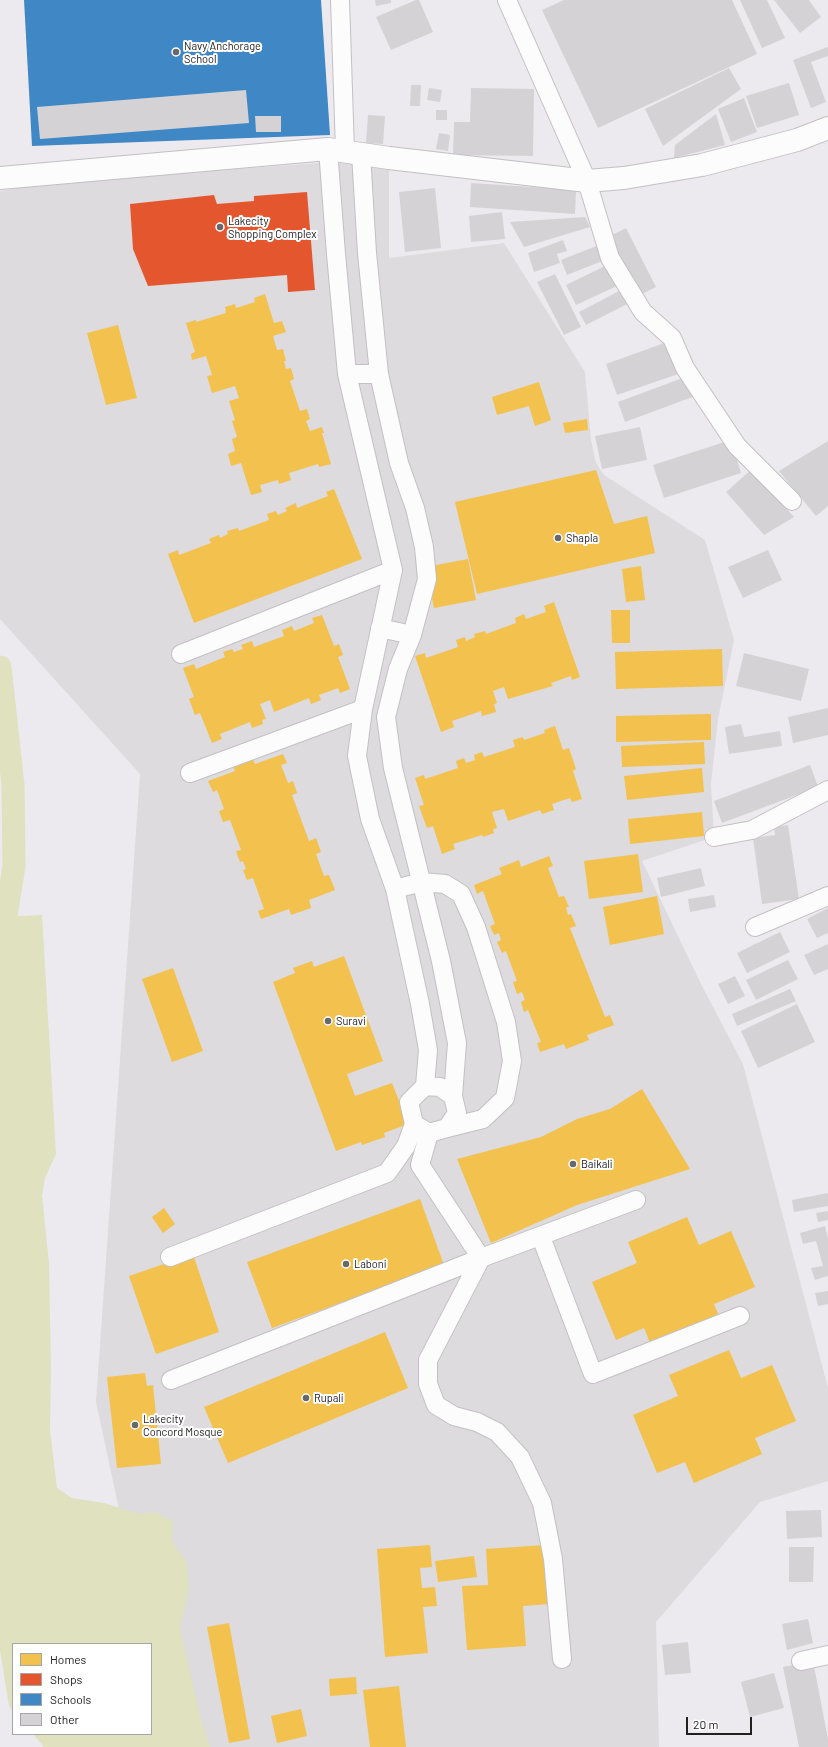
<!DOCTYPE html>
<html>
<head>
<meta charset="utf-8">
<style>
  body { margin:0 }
  #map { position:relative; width:828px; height:1747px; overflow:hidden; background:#edeaef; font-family:Barlow,sans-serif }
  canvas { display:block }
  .legend { position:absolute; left:12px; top:1643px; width:140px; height:92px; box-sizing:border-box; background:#fff; border:1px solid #a6a6a6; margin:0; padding:5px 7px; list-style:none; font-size:12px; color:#212121 }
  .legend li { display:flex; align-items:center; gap:8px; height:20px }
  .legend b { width:20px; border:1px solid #a6a6a6 }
  .scale { position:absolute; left:686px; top:1717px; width:66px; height:18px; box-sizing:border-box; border:2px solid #212121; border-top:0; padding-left:5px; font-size:12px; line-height:14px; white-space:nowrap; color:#212121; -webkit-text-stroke:3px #fff; paint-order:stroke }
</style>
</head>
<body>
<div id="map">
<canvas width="828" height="1747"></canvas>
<ul class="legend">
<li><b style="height:11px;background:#f2c14e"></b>Homes</li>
<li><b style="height:11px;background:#e4572e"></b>Shops</li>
<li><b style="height:11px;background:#3f88c5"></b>Schools</li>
<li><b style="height:11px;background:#d4d2d5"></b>Other</li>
</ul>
<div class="scale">20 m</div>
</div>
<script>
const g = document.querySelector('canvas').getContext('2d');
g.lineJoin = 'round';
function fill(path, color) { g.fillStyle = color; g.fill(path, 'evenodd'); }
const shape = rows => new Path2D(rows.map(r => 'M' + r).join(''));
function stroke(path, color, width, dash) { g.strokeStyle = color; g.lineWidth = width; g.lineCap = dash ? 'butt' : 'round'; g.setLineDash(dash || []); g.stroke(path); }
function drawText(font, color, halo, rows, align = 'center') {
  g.font = font + ' Barlow,sans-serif'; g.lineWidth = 4; g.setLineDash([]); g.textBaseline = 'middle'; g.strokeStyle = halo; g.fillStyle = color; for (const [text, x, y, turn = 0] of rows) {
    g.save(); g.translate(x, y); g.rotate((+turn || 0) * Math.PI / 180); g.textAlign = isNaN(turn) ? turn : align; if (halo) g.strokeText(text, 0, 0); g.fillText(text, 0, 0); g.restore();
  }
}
const residential = shape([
  [389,158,389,258,504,243,585,372,591,440,596,463,604,475,705,540,734,640,718,719,711,784,714,837,642,861,702,986,743,1064,828,1388,828,1481,760,1502,656,1622,659,1747,171,1747,151,1644,148,1644,96,1402,140,774,0,619,0,191,53,182]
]);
const water = shape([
  [42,915,56,1154,45,1178,42,1196,49,1263,51,1369,50,1430,57,1488,72,1498,104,1503,132,1512,143,1514,155,1512,173,1521,172,1541,187,1562,189,1589,180,1629,202,1723,210,1747,44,1747,33,1734,151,1734,151,1644,13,1644,13,1711,9,1706,0,1650,0,917]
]);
const homes = shape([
  [265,294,274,323,282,321,286,332,273,336,277,350,283,349,286,361,284,361,286,369,291,368,294,379,290,381,300,411,307,409,310,419,306,421,310,431,322,427,324,433,322,433,331,464,319,467,318,464,289,473,291,480,279,484,278,480,260,485,262,492,251,495,241,463,231,466,228,454,235,451,232,439,237,437,232,421,235,420,229,401,239,398,235,386,212,393,207,376,212,375,206,356,192,360,191,354,195,352,186,323,196,320,196,322,226,313,225,307,235,304,236,308,255,302,254,298],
  [118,325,137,398,106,405,87,333],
  [539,382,551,420,535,426,529,406,497,415,492,397],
  [587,419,588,430,565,433,563,423],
  [596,470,614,524,647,516,655,553,477,594,455,502],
  [334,489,362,559,194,623,168,554,178,550,179,555,211,543,209,539,219,535,220,538,228,534,227,531,238,528,239,531,269,520,267,514,276,511,278,515,287,511,285,508,296,503,297,508,328,496,326,492],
  [468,559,476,600,434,608,426,567],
  [641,566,645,600,626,602,622,569],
  [554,602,580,677,572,680,571,676,551,683,553,686,508,699,504,687,493,691,497,703,494,704,496,712,482,716,481,711,452,721,454,727,441,732,415,656,425,653,426,658,458,647,456,640,465,637,466,641,475,637,474,634,485,631,486,634,516,623,515,618,524,614,526,619,546,612,544,606],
  [611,610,630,610,630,643,612,643],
  [322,615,334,646,339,644,343,655,338,657,350,689,340,693,338,688,319,695,321,700,311,704,309,698,274,712,270,700,260,704,266,719,262,720,263,724,252,728,250,722,220,734,222,739,212,743,200,713,195,715,189,699,194,697,183,668,194,664,196,669,225,657,223,652,232,649,234,652,243,649,241,645,252,641,254,647,284,636,282,630,292,626,294,631,314,623,312,618],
  [722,649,723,686,616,689,615,652],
  [711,714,711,740,616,742,616,716],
  [555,726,563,750,569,748,576,769,573,771,582,799,572,802,570,798,552,804,554,810,542,814,540,810,508,821,504,809,492,812,497,828,493,829,494,833,483,837,482,835,453,844,455,849,442,854,433,826,427,828,419,806,424,805,415,778,424,775,425,779,458,768,456,761,464,758,466,763,475,760,474,755,482,752,484,757,515,747,513,740,523,737,524,740,545,733,544,730],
  [704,742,705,764,622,767,621,746],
  [283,754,287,763,281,765,288,783,293,781,297,793,292,795,309,841,316,838,321,852,316,854,324,876,329,875,335,890,309,900,311,908,291,915,289,909,261,919,258,911,264,909,253,878,247,880,243,870,246,869,243,861,240,862,236,851,241,850,230,820,223,822,219,811,224,809,217,790,213,792,208,781,235,771,233,766,253,759,255,764],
  [702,768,704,792,627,800,624,776],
  [702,812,704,836,630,844,628,819],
  [638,854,643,892,589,899,584,861],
  [549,856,553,866,548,868,559,897,564,896,569,907,566,907,568,915,571,914,576,926,570,928,605,1017,610,1015,614,1025,587,1035,589,1040,566,1049,564,1044,540,1052,537,1043,541,1042,528,1010,524,1012,521,1002,525,1000,522,992,517,994,513,982,517,981,506,951,502,953,497,942,501,940,499,933,494,935,490,926,495,924,483,891,477,894,474,885,502,874,499,868,519,860,521,867],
  [657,896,664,934,610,945,603,907],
  [344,956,383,1061,347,1074,355,1096,392,1083,408,1124,384,1133,385,1137,362,1145,361,1142,336,1151,273,982,295,973,293,968,312,961,314,967],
  [173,968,203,1051,172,1062,142,979],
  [642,1089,690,1169,577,1205,491,1243,457,1159,541,1137,577,1119,610,1109],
  [420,1199,444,1265,272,1328,247,1262],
  [164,1208,175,1224,163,1233,152,1217],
  [687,1217,699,1245,731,1231,755,1287,714,1304,721,1321,653,1350,644,1328,616,1340,592,1282,637,1263,628,1242],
  [193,1254,219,1332,156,1354,129,1276],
  [385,1332,408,1388,228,1463,204,1407],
  [729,1350,741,1378,772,1365,796,1421,755,1438,762,1454,694,1483,685,1462,657,1473,633,1415,678,1396,669,1375],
  [145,1373,147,1386,153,1385,161,1464,117,1468,107,1377],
  [430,1545,432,1567,420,1568,422,1588,435,1587,437,1606,423,1607,428,1653,385,1657,377,1549],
  [545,1545,549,1604,523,1606,526,1646,467,1650,462,1586,488,1585,486,1549],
  [474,1556,477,1577,438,1582,435,1561],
  [229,1623,250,1739,229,1743,207,1627],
  [356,1677,357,1694,330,1696,329,1679],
  [399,1686,406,1747,370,1747,363,1690],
  [301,1709,307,1736,277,1743,271,1716]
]);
const shops = shape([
  [307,192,315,290,288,292,287,275,148,286,133,249,130,204,214,195,217,204,254,201,254,196]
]);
const schools = shape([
  [24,0,321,0,330,135,32,146]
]);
const canal = shape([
  [0,667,13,785,14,866,0,954]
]);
const building = shape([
  [375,0,391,0,391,3,376,6],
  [416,0,419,0,433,32,391,50,376,17],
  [564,0,732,0,757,54,598,128,542,10],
  [740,0,767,0,785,38,762,48],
  [774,0,809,0,821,17,800,33],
  [828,47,828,56,811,62,826,102,811,108,793,60],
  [729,68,741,89,663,146,645,109],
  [789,83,799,115,757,128,746,96],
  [411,85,421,85,420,106,410,106],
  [429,88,442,90,440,102,427,100],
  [471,88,534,89,533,156,453,155,454,122,470,122],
  [246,90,249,123,40,139,37,107],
  [744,98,757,132,731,142,718,109],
  [436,110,447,110,447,120,436,120],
  [716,114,725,145,674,158,675,145],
  [368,115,385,116,383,144,366,143],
  [255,116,281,116,281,132,256,132],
  [439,133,450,135,448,151,436,149],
  [471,183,576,190,575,214,470,207],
  [435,188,441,248,405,252,399,192],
  [502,212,505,239,471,242,469,216],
  [585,217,590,227,524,247,510,222],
  [626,228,656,287,636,297,606,238],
  [563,240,567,251,557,254,560,263,534,272,528,253],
  [599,245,605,260,567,275,561,260],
  [607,265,617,286,576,305,566,285],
  [555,274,581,327,564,335,537,282],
  [621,290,629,303,586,325,579,312],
  [670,341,681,373,617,395,606,364],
  [688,376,695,396,625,422,618,402],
  [640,427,647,460,602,469,595,436],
  [731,440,741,473,664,498,653,465],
  [828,441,828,506,816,516,779,471],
  [751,470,794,517,764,535,726,492],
  [768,550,782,580,743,598,728,567],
  [744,653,809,669,801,701,736,686],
  [828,708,828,735,793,743,788,717],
  [741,724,744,737,780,731,782,746,729,754,725,727],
  [810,765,818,787,722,823,714,801],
  [788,825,799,899,762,904,753,838,775,835,774,827],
  [701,868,705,886,661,897,657,878],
  [714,895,716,907,690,912,688,899],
  [828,908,828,933,817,938,807,919],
  [780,932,790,952,747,973,737,953],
  [828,944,828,969,814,975,804,955],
  [788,960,798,979,756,1000,746,980],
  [735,976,745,996,728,1004,718,984],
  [790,989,796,1001,737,1026,732,1014],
  [797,1004,815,1042,758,1068,741,1031],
  [828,1193,828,1206,794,1212,792,1200],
  [828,1211,828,1220,818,1222,816,1213],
  [825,1226,828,1238,828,1276,815,1280,811,1268,823,1266,816,1241,803,1244,800,1233],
  [828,1291,828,1304,818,1306,815,1293],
  [821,1510,822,1537,787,1539,786,1511],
  [789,1547,814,1547,813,1582,789,1582],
  [808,1619,813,1643,787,1650,782,1624],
  [688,1642,691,1673,665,1675,662,1645],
  [813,1661,828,1739,828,1747,799,1747,783,1667],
  [774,1673,784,1708,750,1717,741,1682]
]);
const minor = shape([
  [340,0,345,151],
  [507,0,587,181,610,258,643,312,672,338,685,368,737,446,792,501],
  [328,149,336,254,347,374,393,570,363,709,357,756,370,819,395,889,420,1004,428,1050,425,1086],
  [361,154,367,253,379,374,399,463,415,508,424,547,427,579,412,635,398,669,386,717,393,768,441,961,457,1043,453,1096,457,1113,447,1128,429,1133,414,1124,409,1102,425,1086,440,1087,453,1096],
  [347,374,379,374],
  [380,628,412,635],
  [181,654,393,570],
  [190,773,363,709],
  [714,837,752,830,828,790],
  [395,889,422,882,445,884,461,894,476,927,506,1022,512,1061,505,1098,483,1119,447,1128],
  [755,927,828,896],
  [429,1133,420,1165,481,1258,636,1200],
  [541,1237,593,1374,740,1316],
  [170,1257,387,1173,406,1146,414,1124],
  [481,1258,428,1360,428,1384,436,1405,454,1416,477,1422,497,1432,520,1457,542,1503,553,1559,562,1659],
  [171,1380,481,1258],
  [801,1661,828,1655]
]);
const tertiary = shape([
  [0,178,328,149,389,158,587,181,624,178,702,165,797,140,828,128]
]);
const markers = [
  [176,52,4,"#686769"],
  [220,227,4,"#686769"],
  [558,538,4,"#686769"],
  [328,1021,4,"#686769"],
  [573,1164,4,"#686769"],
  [346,1264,4,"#686769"],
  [306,1398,4,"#686769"],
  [135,1425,4,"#686769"]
];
const poiNames = [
  ["Navy Anchorage",184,46],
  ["School",184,59],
  ["Lakecity",228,221],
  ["Shopping Complex",228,234],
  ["Shapla",566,538],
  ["Suravi",336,1021],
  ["Baikali",581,1164],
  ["Laboni",354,1264],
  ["Rupali",314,1398],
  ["Lakecity",143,1419],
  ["Concord Mosque",143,1432]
];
fill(residential, '#dddbde');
fill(water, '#dfe1bf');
fill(homes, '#f2c14e');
fill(shops, '#e4572e');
fill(schools, '#3f88c5');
stroke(canal, '#dfe1bf', 23);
fill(building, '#d4d2d5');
stroke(minor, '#c2c0c2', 20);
stroke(tertiary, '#c2c0c2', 24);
stroke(minor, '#fcfcfd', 18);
stroke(tertiary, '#fcfcfd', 22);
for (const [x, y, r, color] of markers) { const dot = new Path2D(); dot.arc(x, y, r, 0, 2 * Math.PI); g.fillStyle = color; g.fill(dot); stroke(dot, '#fff', 1.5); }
drawText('11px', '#212121', '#fff', poiNames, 'left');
</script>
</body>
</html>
